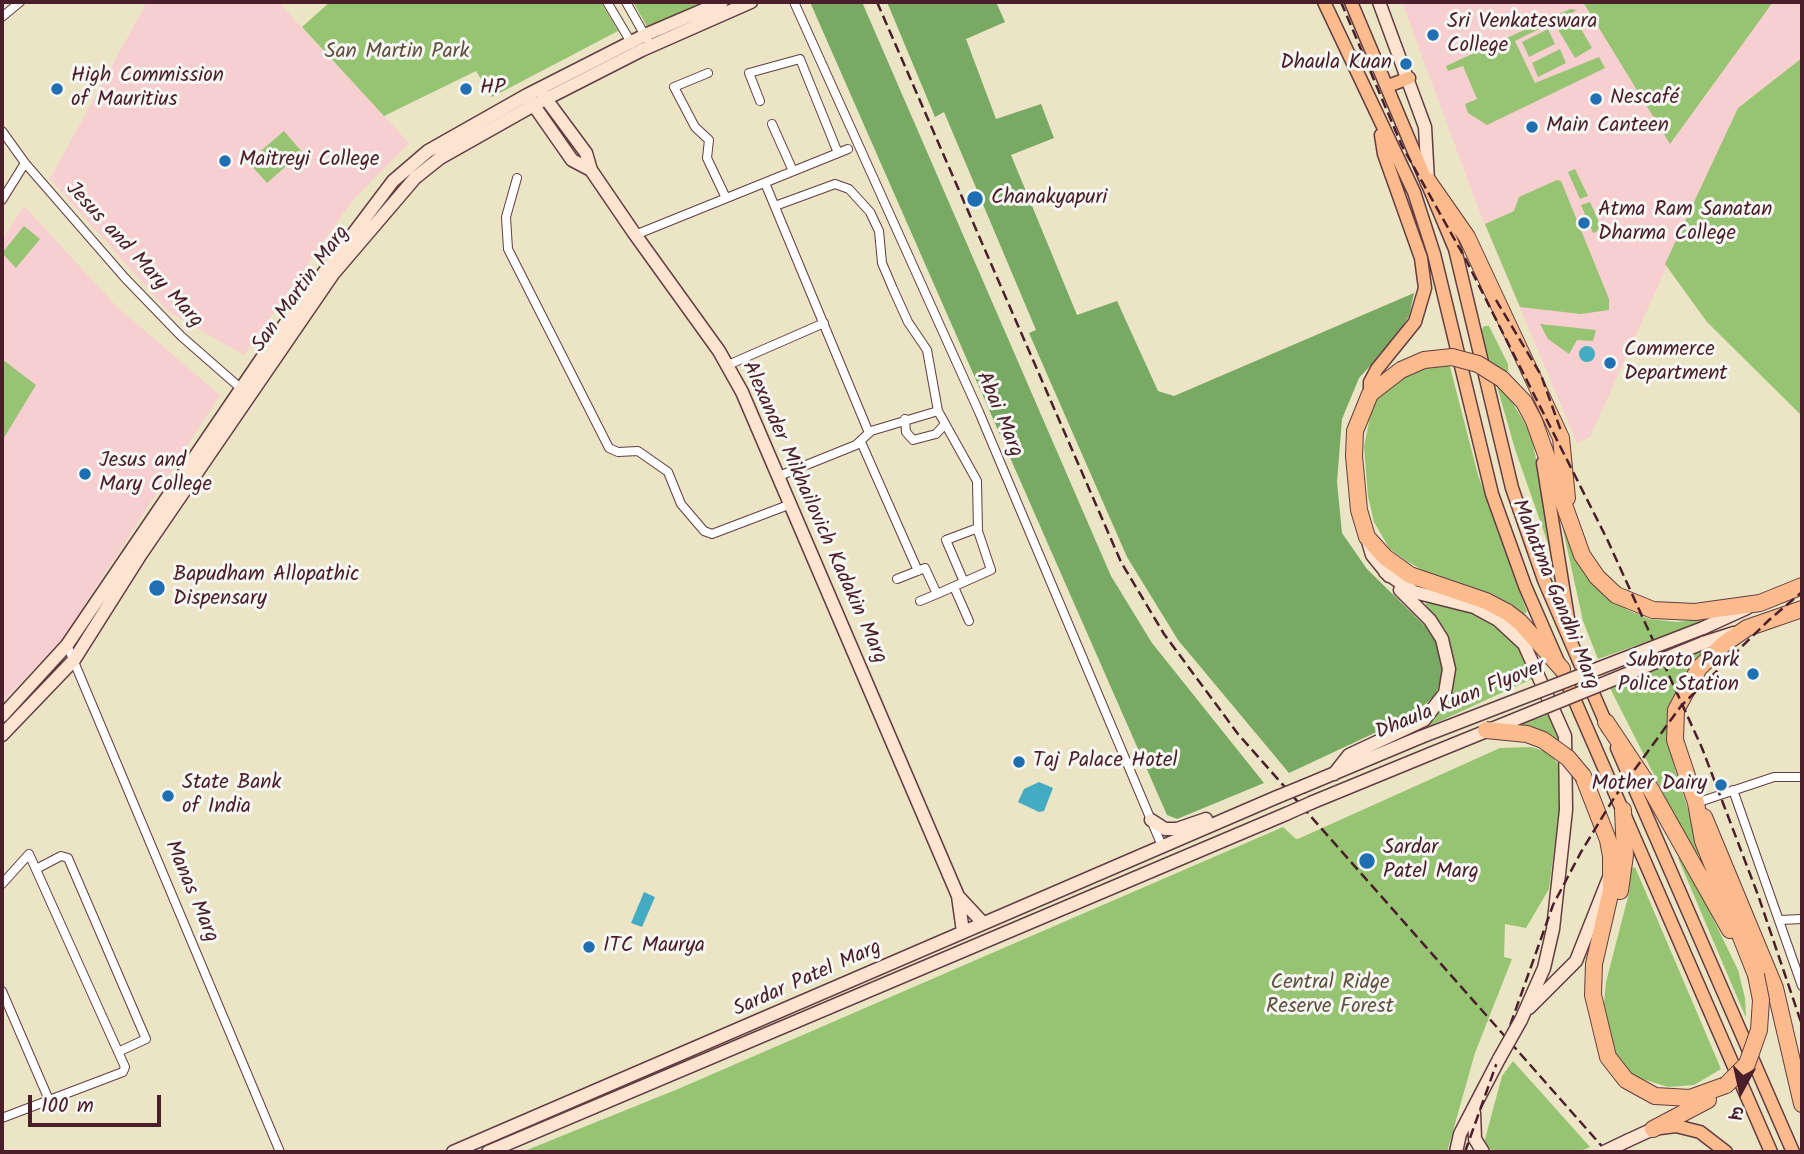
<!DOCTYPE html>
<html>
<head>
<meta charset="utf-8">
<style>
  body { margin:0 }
  #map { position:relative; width:1804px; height:1154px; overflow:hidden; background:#ebe4c5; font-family:Kalam,"Playpen Sans Deva",sans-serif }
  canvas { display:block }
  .frame { position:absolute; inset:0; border:4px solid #4a1f2b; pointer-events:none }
  .north { position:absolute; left:1706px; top:1056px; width:70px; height:70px; -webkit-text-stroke:5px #f6f6f2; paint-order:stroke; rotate:188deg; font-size:19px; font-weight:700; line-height:28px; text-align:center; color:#4a1f2b }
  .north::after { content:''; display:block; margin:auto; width:24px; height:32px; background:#4a1f2b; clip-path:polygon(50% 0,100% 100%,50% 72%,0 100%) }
  .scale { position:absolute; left:28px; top:1095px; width:133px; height:32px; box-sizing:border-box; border:4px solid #4a1f2b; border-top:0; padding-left:9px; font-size:21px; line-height:24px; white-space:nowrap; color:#4a1f2b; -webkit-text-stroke:5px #f6f6f2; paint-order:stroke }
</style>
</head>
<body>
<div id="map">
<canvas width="1804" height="1154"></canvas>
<div class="frame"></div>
<div class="north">उ</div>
<div class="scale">100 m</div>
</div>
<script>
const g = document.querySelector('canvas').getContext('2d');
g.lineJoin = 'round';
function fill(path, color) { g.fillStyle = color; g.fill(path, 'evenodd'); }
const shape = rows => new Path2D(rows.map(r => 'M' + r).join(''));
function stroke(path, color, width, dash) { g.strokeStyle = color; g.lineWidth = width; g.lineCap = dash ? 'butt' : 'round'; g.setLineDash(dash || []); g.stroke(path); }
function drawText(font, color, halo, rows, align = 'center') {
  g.font = font + ' Kalam,sans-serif'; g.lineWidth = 6; g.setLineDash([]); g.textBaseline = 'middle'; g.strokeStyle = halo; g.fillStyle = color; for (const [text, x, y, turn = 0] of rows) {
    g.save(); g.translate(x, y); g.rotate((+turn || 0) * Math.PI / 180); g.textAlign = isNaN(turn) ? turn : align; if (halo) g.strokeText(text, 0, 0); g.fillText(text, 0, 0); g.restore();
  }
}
const built = shape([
  [147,2,278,2,409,143,352,201,244,355,169,312,50,179],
  [1402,2,1802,2,1802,58,1738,108,1590,437,1577,443,1480,213],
  [24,206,117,307,220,395,62,640,2,702,2,240]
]);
const green = shape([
  [330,2,601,2,618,31,492,97,476,71,384,116,302,27],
  [633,2,703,2,648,28],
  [1583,2,1773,2,1670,144],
  [1570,9,1577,10,1515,41,1535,83,1599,57,1605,68,1487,125,1468,113,1465,104,1477,99,1463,66,1448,71,1446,66],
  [1573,15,1592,48,1575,58,1556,26],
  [1548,29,1555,44,1529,57,1522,42],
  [1560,49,1566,63,1538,77,1532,63],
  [1802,58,1802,416,1707,322,1665,264,1738,108],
  [284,131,302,152,267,183,248,162],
  [1575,169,1588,196,1580,199,1568,172],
  [1557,180,1561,181,1609,299,1609,310,1581,314,1520,307,1485,224,1514,211,1519,197],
  [1590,202,1602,229,1593,233,1581,205],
  [24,226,40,239,16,268,2,253],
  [1540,324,1596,330,1593,341,1577,340,1569,354,1548,339],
  [1484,326,1489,326,1508,364,1509,397,1531,434,1561,581,1515,449,1481,331],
  [2,359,36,385,2,441],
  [1449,363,1478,475,1527,612,1522,615,1503,600,1424,571,1405,560,1389,548,1374,522,1368,496,1364,447,1372,406,1382,392,1408,370],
  [1562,525,1577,558,1606,594,1628,610,1649,619,1677,622,1717,617,1598,659,1583,621],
  [1427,601,1482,614,1498,624,1522,651,1534,678,1351,762,1350,757,1418,727,1453,674,1452,653,1445,630,1425,606],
  [1709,647,1681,684,1672,706,1674,766,1702,853,1695,856,1610,688],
  [1552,713,1561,745,1511,728],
  [1531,747,1548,752,1564,771,1549,889,1526,928,1505,924,1504,957,1512,959,1475,1053,1447,1152,522,1152,678,1089,1283,827,1296,839,1300,838,1500,748],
  [1683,857,1738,970,1745,998,1746,1018,1678,858],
  [1635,867,1721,1069,1694,1085,1668,1087,1633,1076,1615,1056,1603,1013,1606,982,1629,893,1631,869],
  [1513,1061,1590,1147,1579,1152,1494,1152,1484,1143,1502,1076]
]);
const forest = shape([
  [810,2,862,2,1111,576,1152,643,1264,783,1177,819,1167,815],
  [887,2,996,2,1005,22,966,39,996,119,1041,104,1054,138,1011,155,1077,315,1117,301,1158,391,1174,396,1414,293,1409,316,1393,341,1359,378,1342,419,1337,482,1342,533,1367,569,1427,628,1442,652,1442,678,1435,696,1411,716,1289,773,1178,640,1127,557,1029,333,1036,330,944,112,935,117]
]);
const water = shape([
  '1579 354a8 8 0 1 1 16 0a8 8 0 1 1-16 0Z',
  [1039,782,1053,788,1044,811,1039,812,1018,802,1024,789],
  [644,892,655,897,642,927,631,923]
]);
const street = shape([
  [607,2,632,44],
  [626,2,647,39],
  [794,2,979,412,1162,846],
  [2,17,20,2],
  [708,73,674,87,695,127,709,140,707,158,726,198],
  [760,101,749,73,800,59,838,153],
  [772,124,793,171],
  [2,131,25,163,125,278,181,336,245,392],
  [517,178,506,217,508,249,609,448,618,452,638,451,668,472,681,504,704,531,712,534,791,504],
  [765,183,869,433],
  [2,200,25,163],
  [775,206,835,184,849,189,870,212,879,231,882,263,893,289,908,322,927,350,938,411],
  [635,235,848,149],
  [728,365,824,323],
  [905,419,906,432,913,440,936,434,945,424],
  [861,442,918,571],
  [779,476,856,445,871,431,938,411,977,481,978,531,991,570,937,594,925,568,897,579],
  [964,582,946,540,978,528],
  [954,587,969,621],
  [920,601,937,594],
  [67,645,280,1152],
  [1733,790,1802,986],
  [1696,803,1774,777,1802,777],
  [36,869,61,856,68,858,146,1039,118,1052],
  [2,884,29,854,125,1067,123,1072,2,1118],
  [1780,920,1802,919],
  [2,991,49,1100]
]);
const secondary = shape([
  [1379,2,1425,127,1428,181],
  [543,95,586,153,591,170,634,233,719,351,742,392,958,896,963,932],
  [530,100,572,160,591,170],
  [1367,538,1372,555,1389,576],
  [1385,572,1414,592,1474,607,1498,620,1524,644,1565,736,1566,810,1553,929,1544,968,1521,1020],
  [1703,628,1747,608],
  [1703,643,1734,633],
  [2,716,67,645,285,324,393,181,428,151,527,95,645,35,722,2],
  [2,735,74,660,141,554,333,274,415,178,440,158,534,105,642,50,751,2],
  [1334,774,1349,755,1424,720,1445,693,1449,669,1442,639,1430,620,1400,590],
  [1304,786,1421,737],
  [1313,802,1430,754],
  [1151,820,1165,829,1177,829,1206,819],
  [958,896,983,923],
  [1529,1008,1576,961,1610,875],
  [1474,1113,1475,1139,1483,1152],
  [1629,1140,1653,1129],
  [453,1152,1277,797],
  [488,1152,1286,814],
  [1456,1152,1460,1134,1499,1059]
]);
const primary = shape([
  [1324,2,1414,192,1434,254,1492,494,1525,586,1771,1152],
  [1351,2,1455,249,1512,488,1544,580,1608,728],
  [1388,86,1409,78],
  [1370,394,1370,382,1377,369,1415,322,1425,288,1421,258,1384,154,1381,135],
  [1543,463,1570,631],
  [1617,748,1793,1152],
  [1660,1128,1676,1126,1700,1132,1726,1152]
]);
const highway = shape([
  [1428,181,1467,237,1561,438,1567,498],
  [1401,370,1370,394,1355,431,1354,456,1359,510,1367,537,1385,557,1410,575,1486,601,1507,612,1520,622,1562,669],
  [1502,379,1524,402,1534,421,1582,555,1597,577,1616,595,1653,610,1695,612,1760,603,1802,586],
  [1606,722,1650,788,1730,930],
  [1583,776,1608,840,1611,856,1611,890,1594,964,1593,995,1608,1057,1626,1080,1655,1096,1690,1098,1726,1085],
  [1704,817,1775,988,1802,1104],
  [1620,891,1625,855,1623,810],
  [1756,975,1703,841,1696,803,1675,740,1676,710,1699,668,1724,644,1747,628,1802,609],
  [1653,1129,1708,1100]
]);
const rail = shape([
  [877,2,1121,562,1164,634,1238,734,1607,1152],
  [1341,2,1402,146,1465,258,1607,539,1702,748,1758,895,1802,1025],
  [1496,300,1541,375,1561,431],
  [1465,1152,1553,905,1581,852,1614,798,1681,706,1769,620,1802,592]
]);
const secondaryBridge = shape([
  [1421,737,1703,628],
  [1430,754,1703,643],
  [1277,797,1304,786],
  [1286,814,1313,802],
  [1499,1059,1521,1020],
  [1604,1152,1629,1140]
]);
const highwayBridge = shape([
  [1401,370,1424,360,1452,357,1478,364,1502,379],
  [1486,730,1527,734,1543,740,1568,758,1583,776],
  [1726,1085,1747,1064,1759,1030,1761,1000,1756,975]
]);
const markers = [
  [1433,35,7,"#1f6fb2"],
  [1406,64,7,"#1f6fb2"],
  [57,89,7,"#1f6fb2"],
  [466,89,7,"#1f6fb2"],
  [1596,99,7,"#1f6fb2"],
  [1532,127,7,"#1f6fb2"],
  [225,161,7,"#1f6fb2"],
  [975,199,9,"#1f6fb2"],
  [1584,223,7,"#1f6fb2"],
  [1610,363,7,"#1f6fb2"],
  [85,474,7,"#1f6fb2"],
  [157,588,9,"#1f6fb2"],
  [1753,674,7,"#1f6fb2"],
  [1019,762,7,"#1f6fb2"],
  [1721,785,7,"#1f6fb2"],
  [168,796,7,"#1f6fb2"],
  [1367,861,9,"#1f6fb2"],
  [589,947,7,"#1f6fb2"]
];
const poiNames = [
  ["Sri Venkateswara",1447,23],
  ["College",1447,47],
  ["Dhaula Kuan",1392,64,"right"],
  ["High Commission",71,77],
  ["of Mauritius",71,101],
  ["HP",480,89],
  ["Nescafé",1610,99],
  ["Main Canteen",1546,127],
  ["Maitreyi College",239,161],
  ["Chanakyapuri",991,199],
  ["Atma Ram Sanatan",1598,211],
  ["Dharma College",1598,235],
  ["Commerce",1624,351],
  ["Department",1624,375],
  ["Jesus and",99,462],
  ["Mary College",99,486],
  ["Bapudham Allopathic",173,576],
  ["Dispensary",173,600],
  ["Subroto Park",1739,662,"right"],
  ["Police Station",1739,686,"right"],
  ["Taj Palace Hotel",1033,762],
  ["State Bank",182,784],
  ["of India",182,808],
  ["Mother Dairy",1707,785,"right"],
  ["Sardar",1383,849],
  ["Patel Marg",1383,873],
  ["ITC Maurya",603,947]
];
const parkNames = [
  ["San Martin Park",397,53],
  ["Central Ridge",1330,984],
  ["Reserve Forest",1330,1008]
];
const streetNames = [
  ["Jesus and Mary Marg",133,256,47],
  ["San Martin Marg",302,290,-54],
  ["Abai Marg",998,415,67],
  ["Alexander Mikhailovich Kadakin Marg",813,513,66],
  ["Mahatma Gandhi Marg",1554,595,68],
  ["Dhaula Kuan Flyover",1461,701,-22],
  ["Manas Marg",190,892,67],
  ["Sardar Patel Marg",808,980,-24]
];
fill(built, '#f7cfd0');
fill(green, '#97c472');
fill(forest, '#79aa64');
fill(water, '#43acc2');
stroke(street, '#623d42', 10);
stroke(secondary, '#623d42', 15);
stroke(primary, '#623d42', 15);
stroke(highway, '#623d42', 18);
stroke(street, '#fff', 8);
stroke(secondary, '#fde4d1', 12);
stroke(primary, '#fbbb8d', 12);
stroke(highway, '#fbbb8d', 16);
stroke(rail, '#4a1f2b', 2.5, [10, 5]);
stroke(secondaryBridge, '#623d42', 15, []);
stroke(highwayBridge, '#623d42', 18, []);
stroke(secondaryBridge, '#fde4d1', 12);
stroke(highwayBridge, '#fbbb8d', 16);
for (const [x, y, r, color] of markers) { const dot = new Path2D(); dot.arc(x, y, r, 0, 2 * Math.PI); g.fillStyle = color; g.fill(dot); stroke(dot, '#f6f6f2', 2.5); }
drawText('21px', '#4a1f2b', '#f6f6f2', poiNames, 'left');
drawText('21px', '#615140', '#f6f6f2', parkNames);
drawText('21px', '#4a1f2b', '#f6f6f2', streetNames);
</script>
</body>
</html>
